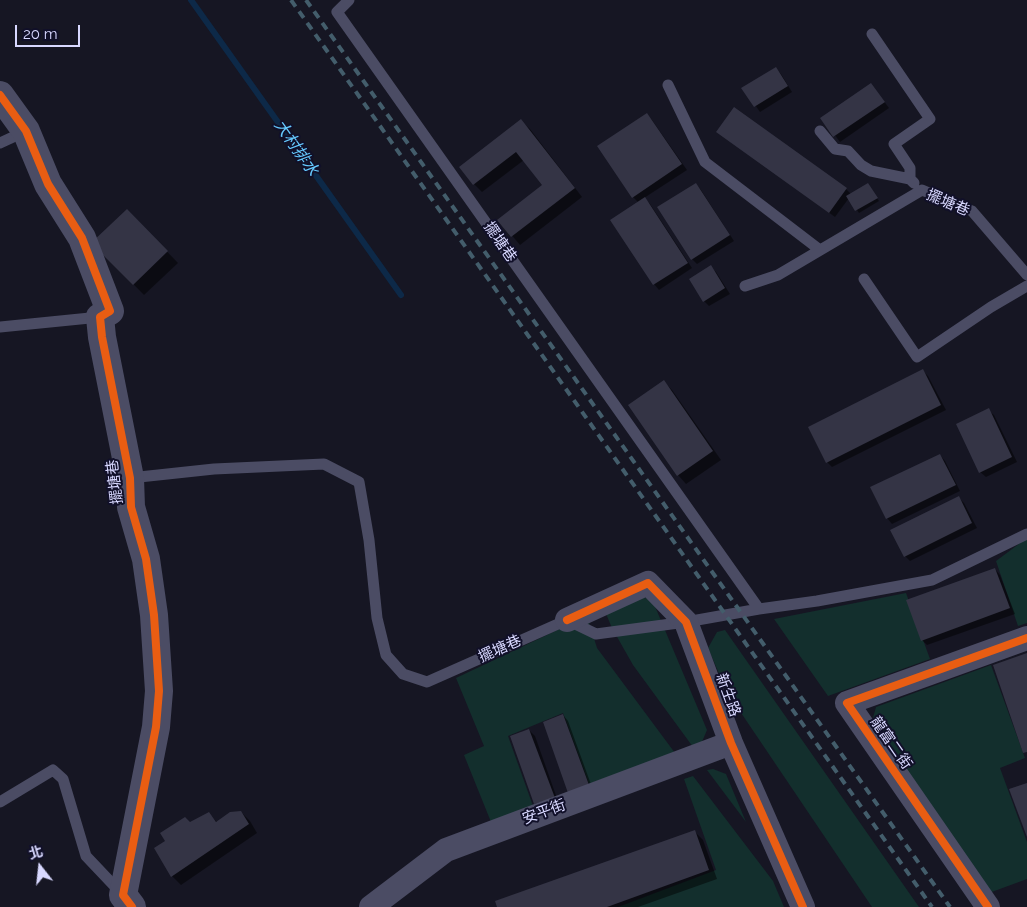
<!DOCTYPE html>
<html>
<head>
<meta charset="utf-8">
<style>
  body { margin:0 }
  #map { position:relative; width:1027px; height:907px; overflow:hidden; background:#161623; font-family:Raleway,"Noto Sans TC",sans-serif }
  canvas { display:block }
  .north { position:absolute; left:15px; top:842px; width:50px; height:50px; -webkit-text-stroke:4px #111029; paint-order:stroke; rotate:344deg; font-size:14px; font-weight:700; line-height:20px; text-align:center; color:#d8d8ff }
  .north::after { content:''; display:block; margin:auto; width:18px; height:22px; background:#d8d8ff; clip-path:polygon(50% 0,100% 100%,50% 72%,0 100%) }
  .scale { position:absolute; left:15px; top:25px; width:65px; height:22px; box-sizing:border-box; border:2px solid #d8d8ff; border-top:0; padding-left:6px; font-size:15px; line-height:18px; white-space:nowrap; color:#d8d8ff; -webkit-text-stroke:4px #111029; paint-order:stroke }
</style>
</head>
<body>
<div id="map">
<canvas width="1027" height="907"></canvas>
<div class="north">北</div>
<div class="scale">20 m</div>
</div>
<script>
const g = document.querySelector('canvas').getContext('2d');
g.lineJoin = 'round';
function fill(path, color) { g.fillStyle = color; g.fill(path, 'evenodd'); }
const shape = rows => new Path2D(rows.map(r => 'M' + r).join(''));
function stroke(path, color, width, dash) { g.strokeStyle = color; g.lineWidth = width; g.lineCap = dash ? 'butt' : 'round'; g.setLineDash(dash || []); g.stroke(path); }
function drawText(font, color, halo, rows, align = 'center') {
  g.font = font + ' Raleway,"Noto Sans TC",sans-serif'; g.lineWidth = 4; g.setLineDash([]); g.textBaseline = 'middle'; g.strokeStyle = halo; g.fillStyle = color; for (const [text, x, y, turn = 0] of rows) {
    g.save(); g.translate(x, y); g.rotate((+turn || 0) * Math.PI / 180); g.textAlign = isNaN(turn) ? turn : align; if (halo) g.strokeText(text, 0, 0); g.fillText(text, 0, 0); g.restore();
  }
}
const green = shape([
  [1027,538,1027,623,1018,626,996,561],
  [906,593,930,659,828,696,774,619],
  [641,596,648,599,654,604,707,730,701,744,693,747,633,665,612,628,604,609],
  [587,616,597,648,675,753,589,784,563,713,508,736,533,806,491,822,464,755,484,746,456,678],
  [725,630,919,907,872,907,727,692,708,648,717,632],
  [991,665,1025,758,1000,768,1027,842,1027,879,989,893,871,725,876,707],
  [713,769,726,774,746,822,707,770],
  [693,776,773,881,784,907,618,907,716,870,684,779]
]);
const shadow = shape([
  [775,68,781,74,792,92,760,112,743,88],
  [871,84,889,108,840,142,822,118],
  [647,114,652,120,687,170,644,198,650,204,692,268,659,290,654,284,639,203,633,197],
  [521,121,530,129,582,197,520,245,499,220,544,186,524,160,482,192,474,184],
  [718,132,846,189,851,194,868,184,879,201,859,213,849,198,835,217],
  [696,184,701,190,734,241,697,264,692,259],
  [127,210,178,263,144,295,93,243],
  [711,267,716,272,730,294,709,306,704,301],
  [923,371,928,376,946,410,832,467,827,462],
  [664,382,672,390,721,460,686,484,678,475],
  [988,410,994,415,1017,462,986,477,980,472],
  [940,455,945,461,960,491,892,524,887,518],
  [959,498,964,503,977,528,910,561,905,556],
  [995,569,1000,575,1015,614,927,645,922,640],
  [563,715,568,721,593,790,574,798],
  [529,730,535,736,559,804,541,809,536,804],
  [241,812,250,821,257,833,181,885,172,876,156,849,190,824,208,814,217,822],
  [695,832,703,840,717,879,638,907,499,907]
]);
const stream = shape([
  [191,0,401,295]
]);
const building = shape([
  [776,67,788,86,754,107,741,88],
  [871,83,885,102,833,137,820,118],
  [734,107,847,188,829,213,716,132],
  [647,113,682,164,632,198,597,146],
  [521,119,575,188,511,237,497,220,542,185,516,152,473,185,459,167],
  [696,183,730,235,691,260,657,207],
  [868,183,878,198,855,211,846,196],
  [645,197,688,263,653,285,610,220],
  [127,209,168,251,133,285,91,243],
  [711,265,725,288,703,302,689,279],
  [923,369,941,405,826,463,808,427],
  [664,380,713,451,677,476,628,405],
  [989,408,1012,457,979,473,956,424],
  [940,454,956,485,886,519,870,487],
  [959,496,972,523,904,557,890,530],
  [995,568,1010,608,921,641,906,600],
  [1027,653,1027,752,1023,753,993,665],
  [563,714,589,785,568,793,543,722],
  [529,729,555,798,534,804,510,736],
  [1027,783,1027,837,1009,789],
  [241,811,249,824,171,877,154,848,165,841,160,833,185,817,190,822,209,812,216,822,230,812],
  [695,830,709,870,607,907,497,907,495,901]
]);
const service = shape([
  [349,0,337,12,759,609],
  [872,34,930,119,894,144,910,168,910,179],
  [668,85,705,162,820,250],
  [820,131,835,149,848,151,861,165,871,171,910,179,914,183],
  [0,143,26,131],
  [864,279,917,357,991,307,1027,286],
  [745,286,778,275,922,190,972,211,1027,275],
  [0,327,100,317],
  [130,478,214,469,324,464,359,482,369,540,377,618,386,655,403,674,427,682,567,620,596,634,686,622,759,609,817,601,932,580,1027,534],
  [0,802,53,770,63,779,86,856,122,894]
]);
const minor = shape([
  [567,620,648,583,686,622,731,743,803,907],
  [371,907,446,850,731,743],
  [988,907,847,703,1027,638]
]);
const tertiary = shape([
  [0,95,26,131,48,184,82,238,110,311,100,317,102,337,130,478,131,507,146,559,154,615,159,691,156,727,123,895,132,907]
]);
const rail = shape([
  [291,0,932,907],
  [306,0,950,907]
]);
const cycleway = shape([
  [0,95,26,131,48,184,82,238,110,311,100,317,102,337,130,478,131,507,146,559,154,615,159,691,156,727,123,895,132,907],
  [567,620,648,583,686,622,731,743,803,907],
  [988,907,847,703,1027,638]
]);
const streetNames = [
  ["擺塘巷",948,203,23],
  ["擺塘巷",500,242,55],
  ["擺塘巷",115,482,-97],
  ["擺塘巷",500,649,-24],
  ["新生路",728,695,70],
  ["龍富二街",891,743,55],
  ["安平街",544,812,-20]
];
const waterNames = [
  ["大村排水",296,148,55]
];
fill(green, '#132f2d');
fill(shadow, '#0007');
stroke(stream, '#0d2948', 6);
fill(building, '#343445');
stroke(service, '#4b4c64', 11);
stroke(minor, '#4b4c64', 24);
stroke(tertiary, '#4b4c64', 28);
stroke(rail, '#435d6b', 4, [8, 6]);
stroke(cycleway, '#e95d12', 8);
drawText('15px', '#d8d8ff', '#111029', streetNames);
drawText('italic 16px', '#66caff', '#111029', waterNames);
</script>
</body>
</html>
